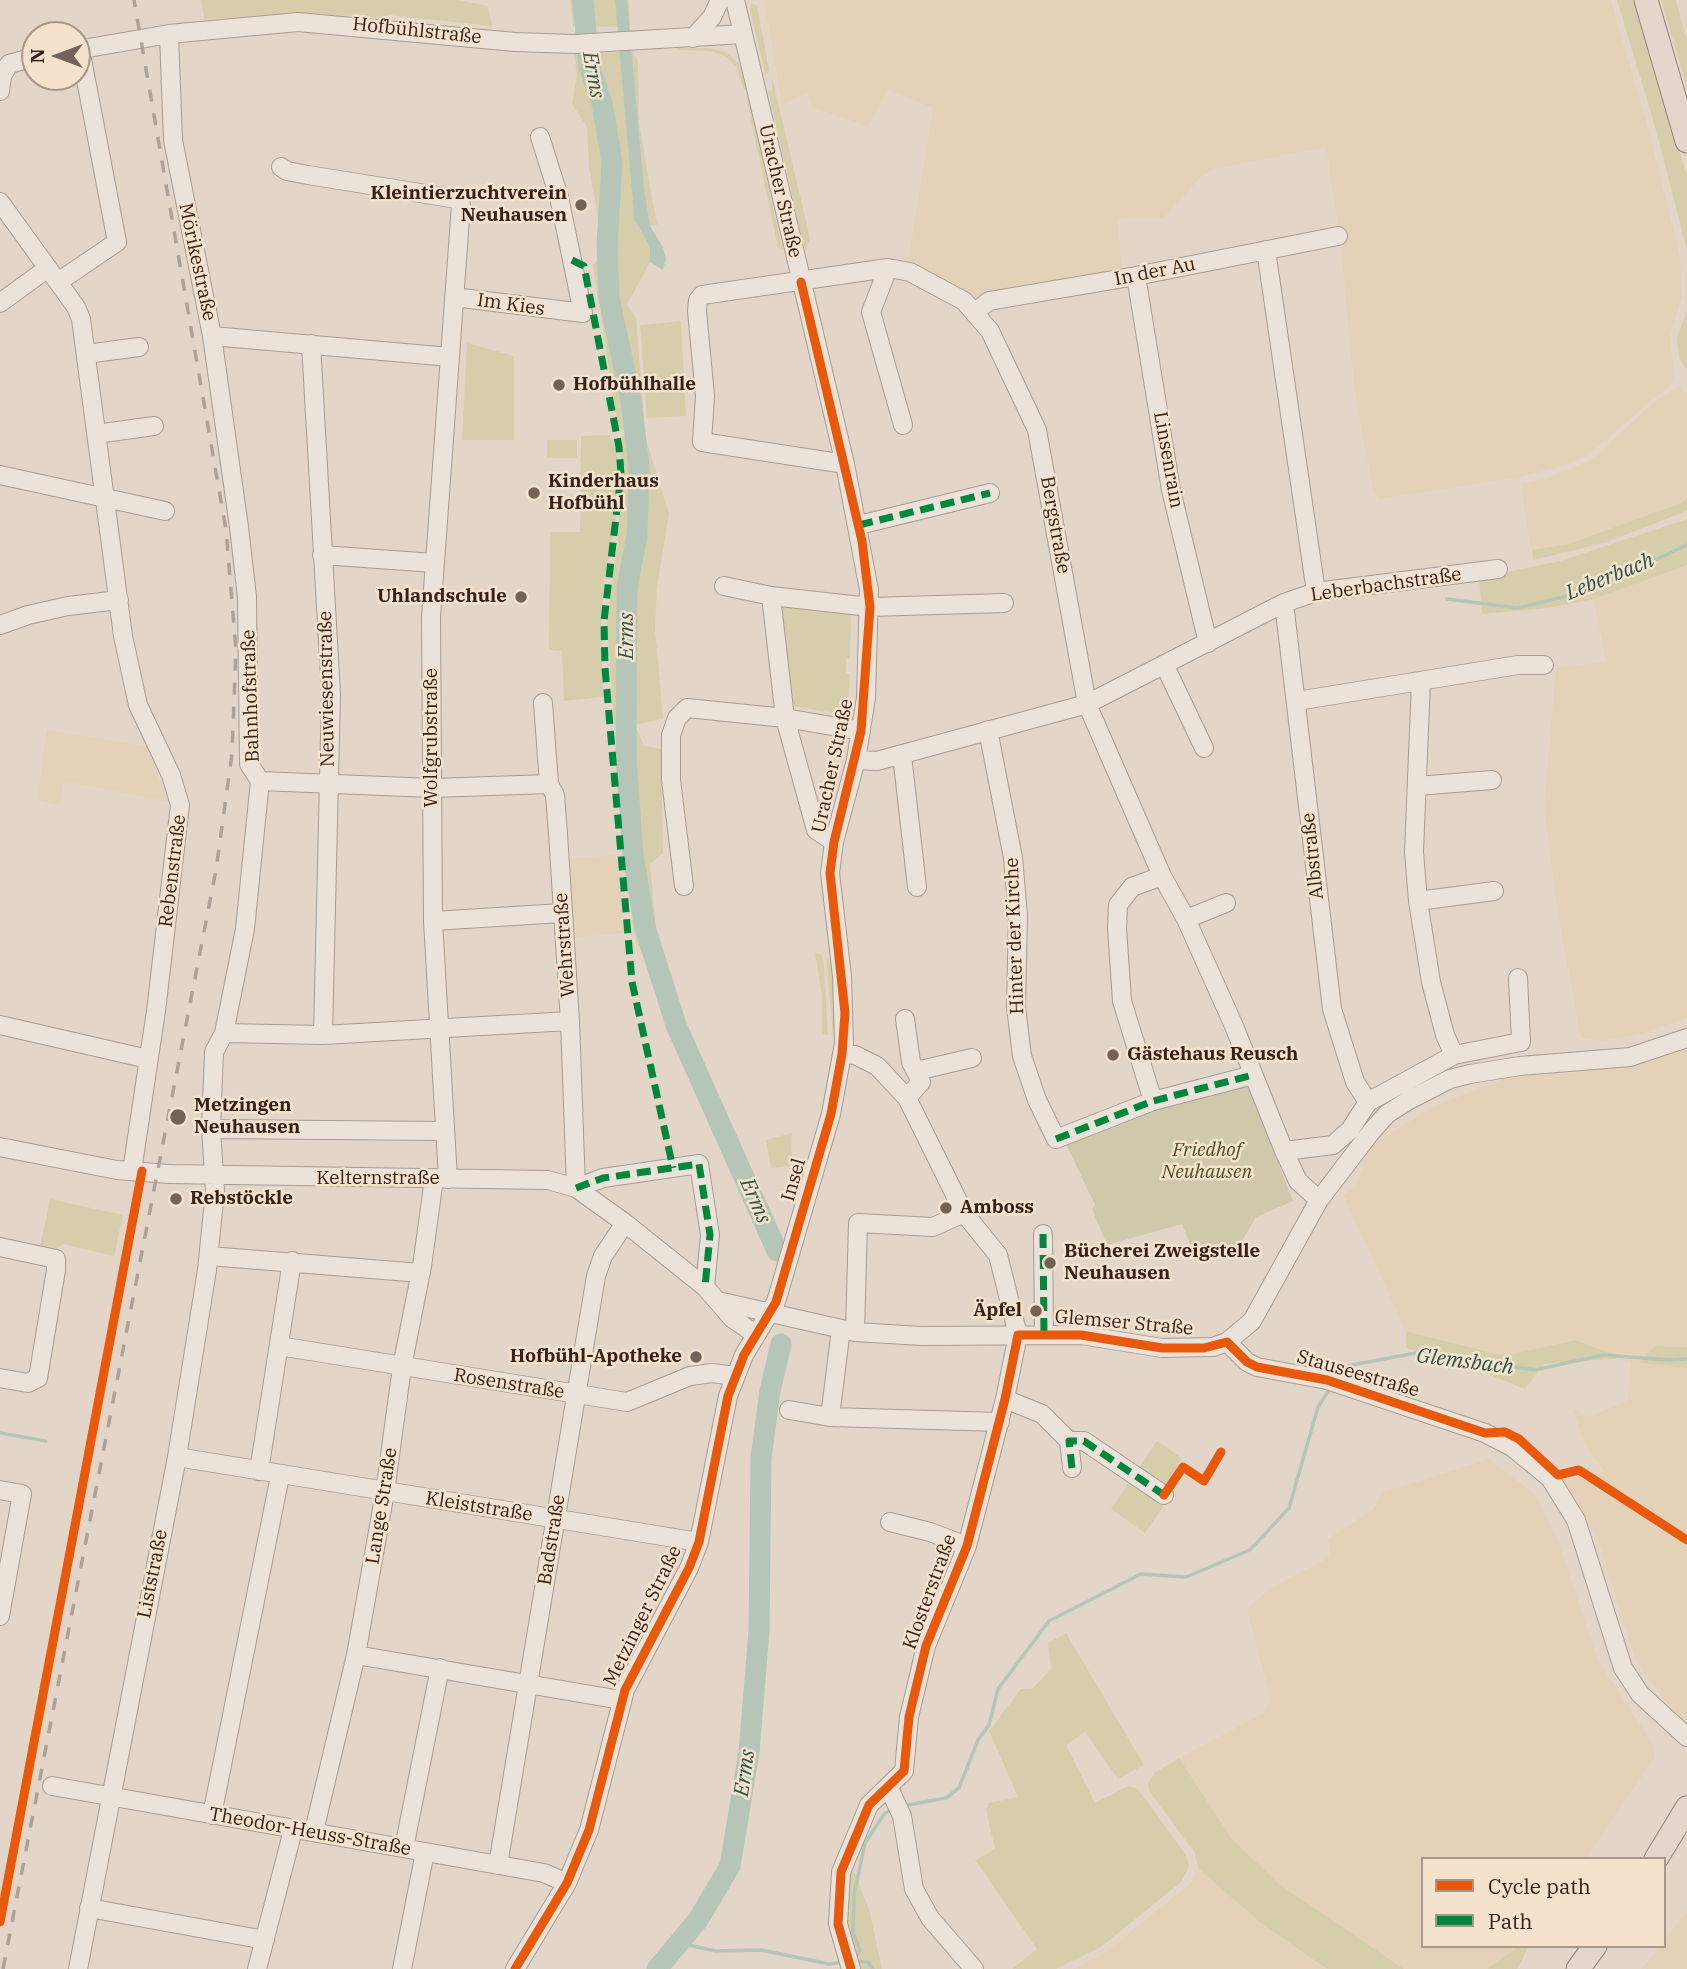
<!DOCTYPE html>
<html>
<head>
<meta charset="utf-8">
<style>
  body { margin:0 }
  #map { position:relative; width:1687px; height:1969px; overflow:hidden; background:#e3d6c8; font-family:"IBM Plex Serif",serif }
  canvas { display:block }
  .legend { position:absolute; left:1421px; top:1857px; width:245px; height:91px; box-sizing:border-box; background:#f5e2cd; border:2px solid #a89686; margin:0; padding:9px 12px; list-style:none; font-size:21px; color:#35231b }
  .legend li { display:flex; align-items:center; gap:14px; height:35px }
  .legend b { width:35px; border:2px solid #a89686 }
  .north { position:absolute; left:21px; top:21px; width:70px; height:70px; box-sizing:border-box; background:#f5e2cd; border:2px solid #a89686; border-radius:50%; rotate:270deg; font-size:19px; font-weight:700; line-height:28px; text-align:center; color:#35231b }
  .north::after { content:''; display:block; margin:auto; width:24px; height:32px; background:#726258; clip-path:polygon(50% 0,100% 100%,50% 72%,0 100%) }
</style>
</head>
<body>
<div id="map">
<canvas width="1687" height="1969"></canvas>
<ul class="legend">
<li><b style="height:9px;background:#e8590c"></b>Cycle path</li>
<li><b style="height:9px;background:#00873e"></b>Path</li>
</ul>
<div class="north">N</div>
</div>
<script>
const g = document.querySelector('canvas').getContext('2d');
g.lineJoin = 'round';
function fill(path, color) { g.fillStyle = color; g.fill(path, 'evenodd'); }
const shape = rows => new Path2D(rows.map(r => 'M' + r).join(''));
function stroke(path, color, width, dash) { g.strokeStyle = color; g.lineWidth = width; g.lineCap = dash ? 'butt' : 'round'; g.setLineDash(dash || []); g.stroke(path); }
function drawText(font, color, halo, rows, align = 'center') {
  g.font = font + ' "IBM Plex Serif",serif'; g.lineWidth = 5; g.setLineDash([]); g.textBaseline = 'middle'; g.strokeStyle = halo; g.fillStyle = color; for (const [text, x, y, turn = 0] of rows) {
    g.save(); g.translate(x, y); g.rotate((+turn || 0) * Math.PI / 180); g.textAlign = isNaN(turn) ? turn : align; if (halo) g.strokeText(text, 0, 0); g.fillText(text, 0, 0); g.restore();
  }
}
const farmland = shape([
  [764,0,1611,0,1647,124,1680,256,1682,297,1670,336,1674,375,1671,384,1588,455,1573,463,1520,477,1379,499,1373,491,1354,387,1340,237,1326,147,1214,169,1200,178,1164,218,1118,219,1122,274,974,296,925,269,901,262,909,256,933,108,888,90,868,127,813,107,808,93,782,104],
  [1679,386,1682,392,1687,393,1687,497,1683,502,1569,544,1531,550,1521,484,1547,478,1591,460,1653,403],
  [1687,565,1687,1018,1637,1035,1602,1041,1581,1038,1559,919,1544,809,1556,668,1606,662,1594,599],
  [47,730,146,746,169,802,64,781,59,805,37,800],
  [616,855,624,933,570,938,565,859],
  [1687,1045,1687,1347,1654,1346,1639,1363,1687,1368,1687,1720,1678,1718,1636,1661,1598,1540,1564,1481,1605,1472,1586,1446,1572,1408,1589,1417,1628,1400,1631,1363,1575,1340,1506,1356,1406,1331,1343,1195,1357,1186,1370,1146,1432,1107,1508,1077,1576,1073,1644,1062],
  [1489,1459,1535,1494,1559,1543,1598,1660,1651,1741,1655,1757,1586,1859,1423,1859,1423,1946,1519,1946,1487,1969,1404,1969,1279,1884,1232,1839,1179,1758,1264,1713,1268,1706,1270,1698,1247,1609,1269,1589,1330,1557,1328,1539,1373,1509,1383,1492],
  [1198,1868,1262,1924,1327,1969,1072,1969,1104,1953,1192,1882],
  [1687,1911,1687,1969,1641,1969,1660,1946,1664,1946,1664,1941]
]);
const green = shape([
  [201,0,457,0,488,6,492,26,388,15,384,18,302,13,204,19],
  [570,0,629,0,630,27,573,26],
  [1617,0,1636,0,1683,163,1687,177,1687,250,1654,123],
  [1661,0,1676,0,1687,41,1687,87],
  [751,3,757,6,769,70,766,75,768,86,750,10],
  [677,48,710,48,726,52,740,65,747,89,744,90,736,66,725,56,710,51,677,50],
  [633,52,638,62,639,124,657,225,650,226,642,176,632,174,634,219,650,247,650,262,627,305,636,318,645,431,625,432,618,426,593,265,599,258,602,242,589,168,587,127,572,104,577,76,574,53],
  [772,77,810,238,805,251,768,91,772,90],
  [746,96,748,96,783,251,778,248],
  [1687,311,1687,369,1679,359,1677,337],
  [681,321,686,416,647,418,640,325],
  [467,343,514,356,514,440,462,440],
  [609,435,616,448,619,474,615,529,604,581,601,621,603,697,564,701,562,651,549,650,550,532,580,532,581,436],
  [625,436,645,436,669,513,657,588,655,628,663,719,619,728,614,725,607,622,619,531,621,439],
  [547,440,577,440,577,458,547,458],
  [1687,497,1687,511,1604,543,1533,560,1532,550,1569,544,1683,502],
  [1687,519,1687,565,1594,599,1548,608,1482,614,1479,578,1560,561],
  [783,603,851,612,850,659,846,659,846,674,850,674,848,715,790,706,779,609],
  [638,731,644,746,661,749,663,853,650,864,659,959,648,969,633,932,616,741,620,733],
  [815,953,822,955,824,966,828,1035,822,1034,822,996],
  [826,956,831,964,835,989,836,1037,833,1036],
  [792,1133,791,1166,771,1168,766,1140],
  [50,1199,123,1215,114,1256,63,1244,55,1250,40,1247],
  [1406,1331,1505,1356,1575,1340,1624,1358,1544,1364,1525,1389,1467,1366,1406,1348],
  [1654,1346,1687,1347,1687,1368,1639,1363],
  [1157,1441,1182,1458,1163,1490,1167,1501,1145,1533,1111,1509],
  [1066,1633,1144,1765,1118,1779,1085,1732,1066,1745,1095,1803,1128,1786,1138,1789,1186,1855,1189,1866,1181,1882,1101,1947,1056,1969,1012,1969,1037,1949,975,1860,995,1849,986,1810,989,1803,1018,1797,989,1731,1021,1689,1032,1689,1051,1669,1048,1643],
  [1179,1758,1232,1839,1279,1884,1404,1969,1327,1969,1262,1924,1198,1868,1195,1853,1149,1791,1148,1784,1154,1773],
  [850,1861,869,1909,882,1969,855,1969,847,1939,845,1901],
  [1519,1946,1529,1946,1517,1969,1487,1969]
]);
const cemetery = shape([
  [1247,1085,1293,1201,1256,1217,1239,1246,1197,1262,1182,1224,1107,1245,1092,1209,1095,1205,1065,1142,1149,1108]
]);
const water = shape([
  [631,174,642,175,650,226,663,247,666,259,663,270,650,262,650,247,634,219]
]);
const stream = shape([
  [1447,599,1517,608,1585,592,1687,545],
  [1338,1378,1346,1366,1416,1353,1535,1370,1603,1355,1670,1360,1687,1359],
  [0,1433,46,1441],
  [902,1806,946,1798,959,1788,978,1740,989,1725,998,1689,1049,1621,1141,1574,1186,1577,1250,1550,1289,1508,1318,1407,1331,1387],
  [679,1943,715,1951,761,1950,829,1964,844,1962],
  [855,1959,860,1950,853,1933,854,1895,865,1843,885,1813,892,1810],
  [855,1961,868,1962,873,1969]
]);
const canal = shape([
  [621,0,638,191]
]);
const river = shape([
  [583,0,589,66,602,103,612,163,607,245,609,298,631,400,639,467,637,536,627,587,626,757,633,856,645,927,676,1025,777,1251],
  [657,1969,698,1920,730,1866,749,1752,759,1631,761,1458,770,1391,781,1344]
]);
const minor = shape([
  [693,38,712,17,720,0],
  [77,50,169,34,298,22,515,42,574,44,743,34],
  [0,91,2,76,9,64,35,57],
  [281,167,287,171,308,175,457,199,461,205,431,617,433,921,448,1179],
  [0,202,76,307,81,319,123,636,138,705,171,775,180,805,156,1011,132,1171],
  [1266,250,1316,592],
  [888,268,871,312,903,425],
  [1136,276,1171,490,1208,643],
  [58,282,117,242,80,49],
  [454,297,583,313,559,197,540,137],
  [0,303,48,268],
  [975,312,989,301,1136,276,1338,236],
  [212,336,450,357],
  [311,344,331,694,323,1035],
  [86,354,139,347],
  [96,434,154,426],
  [845,464,702,442,705,396,697,311,698,300,702,295,888,268,910,272,964,301,990,331,1037,430,1087,704,1162,876,1186,919,1234,1026,1284,1151,1298,1181,1319,1200],
  [0,475,165,511],
  [859,525,990,493],
  [322,555,434,563],
  [724,586,771,596],
  [1284,603,1332,1009,1355,1082,1368,1102],
  [0,625,28,615,68,606,119,600],
  [1165,666,1204,748],
  [1421,681,1414,852,1418,901,1431,982,1445,1035,1454,1055],
  [1297,701,1518,665,1544,665],
  [543,703,549,784,555,795,558,834,570,1021,576,1188,603,1178,699,1164,710,1235,705,1287],
  [988,730,1013,858,1018,915,1016,1007,1022,1056,1037,1100,1056,1139,1153,1101,1253,1075],
  [902,755,917,887],
  [856,760,877,761,1087,704,1284,603,1316,592,1498,569],
  [260,781,433,788,549,784],
  [1417,786,1492,780],
  [834,842,816,830,785,718,771,596,870,607,1004,603],
  [684,886,671,780,671,735,677,718,687,708,785,718,861,731],
  [1418,901,1494,891],
  [1186,919,1226,903],
  [433,921,562,913],
  [905,1019,911,1062,921,1082,907,1098],
  [0,1025,148,1059],
  [224,1033,323,1035,570,1021],
  [842,1054,855,1055,877,1066,907,1098,964,1213,998,1255,1018,1335,1005,1399,967,1546,926,1646,909,1717,904,1771,869,1805,841,1872,838,1924,851,1969],
  [916,1071,972,1058],
  [1153,1101,1122,1001,1117,928,1118,905,1132,887,1162,876],
  [211,1129,444,1131],
  [0,1147,117,1170,169,1174,548,1180,576,1188,625,1223,705,1287,732,1318,755,1334],
  [1284,1151,1333,1145,1350,1130,1368,1102,1454,1055,1521,1042,1518,978],
  [1043,1234,1044,1334],
  [0,1247,56,1259,56,1270,38,1378,28,1383,0,1378],
  [209,1256,421,1273],
  [718,1301,855,1332,922,1336,1081,1335,1162,1348,1213,1347,1227,1342,1252,1321,1319,1200,1371,1132,1387,1114,1409,1100,1450,1079,1470,1074,1520,1066,1630,1057,1687,1038],
  [855,1332,858,1223,933,1227,964,1213],
  [1227,1342,1247,1362,1257,1367,1327,1380,1485,1433,1512,1447,1550,1478,1576,1520,1623,1668,1640,1694,1687,1737],
  [279,1346,627,1402,690,1376,712,1373,735,1376],
  [1005,1399,1042,1414,1069,1441,1084,1441,1164,1495],
  [789,1410,830,1417,1000,1422],
  [830,1417,841,1329],
  [1069,1441,1072,1468],
  [177,1457,699,1542],
  [259,1471,292,1261],
  [0,1490,22,1494,0,1616],
  [890,1522,930,1532,967,1546],
  [356,1655,621,1700],
  [52,1786,544,1873,567,1883],
  [889,1788,902,1816,914,1889,930,1918,974,1969],
  [212,1815,280,1476],
  [314,1831,356,1655,385,1492,402,1367,422,1266,434,1179],
  [404,1848,440,1668],
  [498,1865,596,1276,603,1256,625,1223],
  [89,1908,265,1940],
  [78,1969,177,1457,207,1270,215,1191,211,1129,214,1052,224,1033,245,929,260,781,249,764,247,597,239,527,212,336,173,140,169,34],
  [257,1969,293,1830],
  [402,1969,425,1852],
  [515,1969,567,1883,589,1830,625,1690,689,1568,699,1542,728,1396,744,1355,776,1302,831,1114,844,1043,842,976,830,873,834,842,856,760,866,698,869,590,845,464,735,0]
]);
const major = shape([
  [1646,0,1687,141],
  [1656,1859,1687,1808],
  [1578,1969,1595,1946]
]);
const rail = shape([
  [3,1969,216,870,232,754,236,650,226,530,134,0]
]);
const quiet = shape([
  [572,260,584,266,619,447,621,474,604,621,605,668,632,982,673,1168],
  [859,525,990,493],
  [1056,1139,1153,1101,1253,1075],
  [576,1188,603,1178,699,1164,710,1235,705,1287],
  [1043,1234,1044,1334],
  [1072,1468,1069,1441,1084,1441,1164,1495]
]);
const cycleway = shape([
  [1164,1495,1183,1467,1204,1481,1221,1452],
  [0,1922,142,1171],
  [515,1969,567,1883,589,1830,625,1690,689,1568,699,1542,728,1396,744,1355,776,1302,831,1114,842,1054,845,1013,830,873,834,842,861,731,870,607,862,541,801,282],
  [851,1969,838,1924,841,1872,869,1805,904,1771,909,1717,926,1646,967,1546,1005,1399,1018,1335,1081,1335,1162,1348,1204,1348,1227,1342,1247,1362,1257,1367,1327,1380,1485,1433,1505,1432,1519,1439,1558,1475,1579,1470,1687,1540]
]);
const markers = [
  [581,205,7,"#726258"],
  [559,385,7,"#726258"],
  [534,493,7,"#726258"],
  [521,597,7,"#726258"],
  [1113,1055,7,"#726258"],
  [178,1117,9,"#726258"],
  [176,1199,7,"#726258"],
  [946,1208,7,"#726258"],
  [1050,1263,7,"#726258"],
  [1036,1311,7,"#726258"],
  [696,1357,7,"#726258"]
];
const streetNames = [
  ["Hofbühlstraße",417,31,6],
  ["Uracher Straße",780,191,77],
  ["Mörikestraße",197,262,78],
  ["In der Au",1155,272,-11],
  ["Im Kies",511,305,8],
  ["Linsenrain",1168,460,80],
  ["Bergstraße",1055,525,80],
  ["Leberbachstraße",1386,585,-8],
  ["Neuwiesenstraße",327,689,-91],
  ["Bahnhofstraße",251,696,-92],
  ["Wolfgrubstraße",432,738,-90],
  ["Uracher Straße",833,766,-78],
  ["Albstraße",1313,856,-96],
  ["Rebenstraße",173,871,-83],
  ["Hinter der Kirche",1015,936,-92],
  ["Wehrstraße",565,945,-94],
  ["Kelternstraße",378,1179],
  ["Insel",794,1180,-74],
  ["Glemser Straße",1124,1323,5],
  ["Stauseestraße",1358,1374,16],
  ["Rosenstraße",509,1384,9],
  ["Lange Straße",382,1506,-81],
  ["Kleiststraße",479,1507,9],
  ["Badstraße",552,1540,-81],
  ["Liststraße",153,1574,-79],
  ["Klosterstraße",930,1592,-70],
  ["Metzinger Straße",643,1616,-64],
  ["Theodor-Heuss-Straße",310,1832,10]
];
const poiNames = [
  ["Kleintierzuchtverein",567,194,"right"],
  ["Neuhausen",567,216,"right"],
  ["Hofbühlhalle",573,385],
  ["Kinderhaus",548,482],
  ["Hofbühl",548,504],
  ["Uhlandschule",507,597,"right"],
  ["Gästehaus Reusch",1127,1055],
  ["Metzingen",194,1106],
  ["Neuhausen",194,1128],
  ["Rebstöckle",190,1199],
  ["Amboss",960,1208],
  ["Bücherei Zweigstelle",1064,1252],
  ["Neuhausen",1064,1274],
  ["Äpfel",1022,1311,"right"],
  ["Hofbühl-Apotheke",682,1357,"right"]
];
const parkNames = [
  ["Friedhof",1207,1151],
  ["Neuhausen",1207,1173]
];
const waterNames = [
  ["Erms",593,75,80],
  ["Leberbach",1610,577,-22],
  ["Erms",627,636,-90],
  ["Erms",755,1201,66],
  ["Glemsbach",1465,1362,7],
  ["Erms",745,1773,-82]
];
fill(farmland, '#e4d2b8');
fill(green, '#d6ceaa');
fill(cemetery, '#d0c8aa');
fill(water, '#b5c6b8');
stroke(stream, '#b5c6b8', 3.5);
stroke(canal, '#b5c6b8', 12);
stroke(river, '#b5c6b8', 21);
stroke(minor, '#a79b92', 20);
stroke(major, '#8d8179', 25);
stroke(minor, '#ebe3da', 18);
stroke(major, '#e3d7cb', 23);
stroke(rail, '#aaa29b', 3.5, [12, 12]);
stroke(quiet, '#00873e', 7, [14, 7]);
stroke(cycleway, '#e8590c', 9);
for (const [x, y, r, color] of markers) { const dot = new Path2D(); dot.arc(x, y, r, 0, 2 * Math.PI); g.fillStyle = color; g.fill(dot); stroke(dot, '#f5e2cd', 2.5); }
drawText('19px', '#35231b', '#f5e2cd', streetNames);
drawText('bold 19px', '#35231b', '#f5e2cd', poiNames, 'left');
drawText('italic 19px', '#4f5221', '#f5e2cd', parkNames);
drawText('italic 21px', '#2a554a', '#f5e2cd', waterNames);
</script>
</body>
</html>
